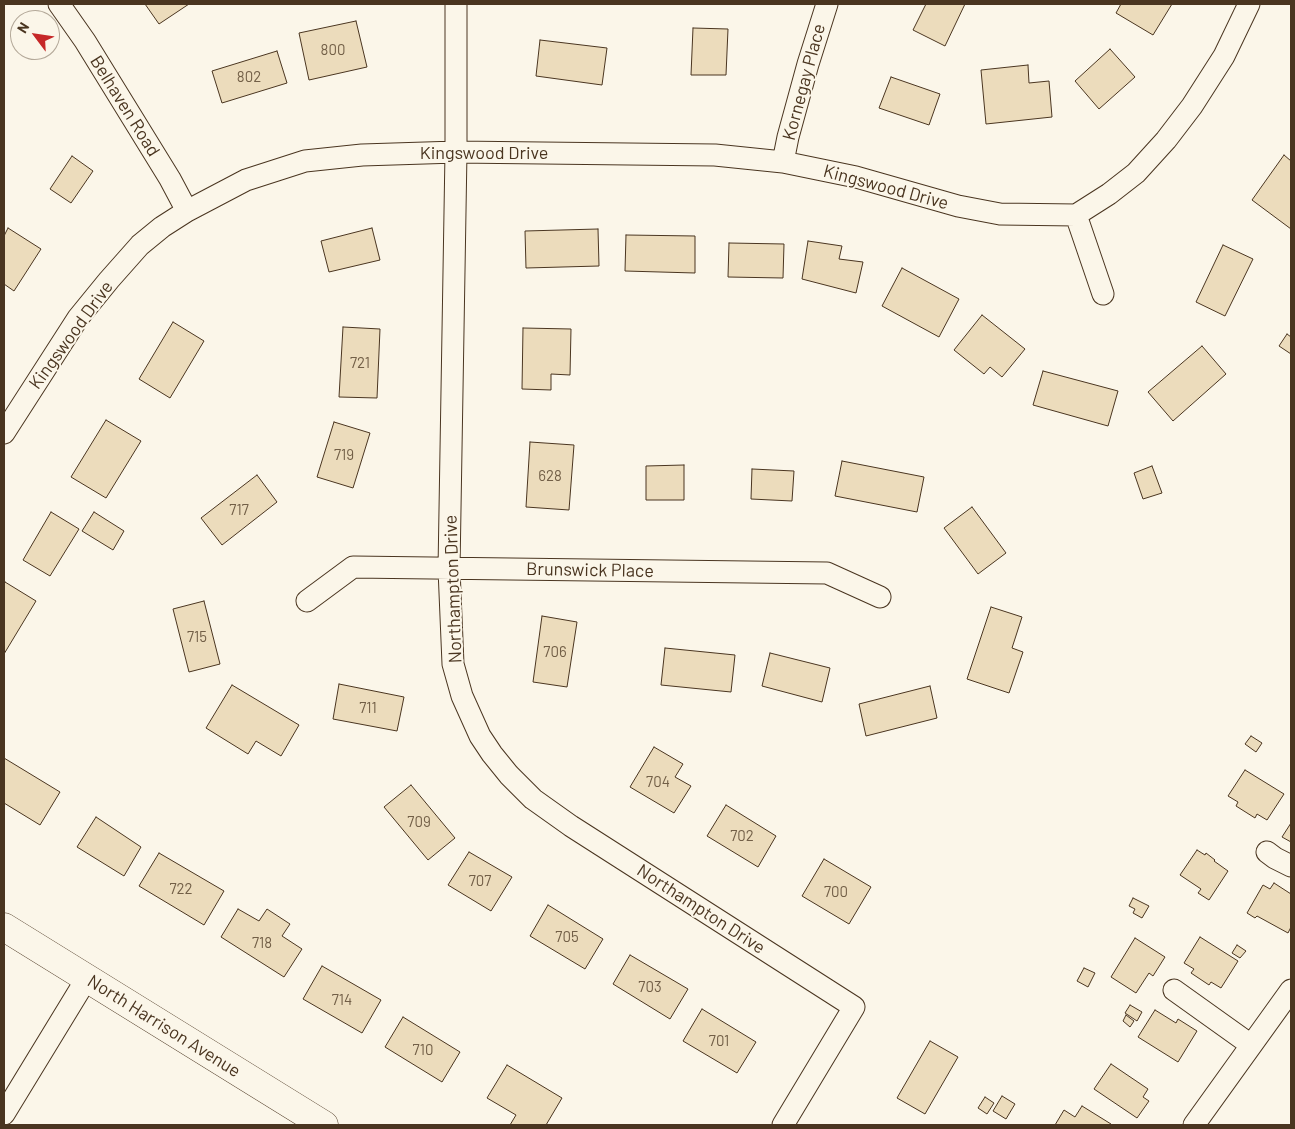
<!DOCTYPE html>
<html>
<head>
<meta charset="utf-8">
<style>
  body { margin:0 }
  #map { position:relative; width:1295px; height:1129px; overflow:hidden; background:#fbf6e9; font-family:Barlow,sans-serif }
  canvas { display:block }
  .frame { position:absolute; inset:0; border:5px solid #4a3520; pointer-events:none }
  .north { position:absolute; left:10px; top:10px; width:50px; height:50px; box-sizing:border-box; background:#fbf6e9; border:1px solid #b4a999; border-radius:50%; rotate:301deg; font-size:14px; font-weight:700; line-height:20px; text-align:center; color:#4a3520 }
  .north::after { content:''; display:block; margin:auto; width:18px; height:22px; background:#c62828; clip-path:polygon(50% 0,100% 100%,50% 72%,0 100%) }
</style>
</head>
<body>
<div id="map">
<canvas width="1295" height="1129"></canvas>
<div class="frame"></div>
<div class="north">N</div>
</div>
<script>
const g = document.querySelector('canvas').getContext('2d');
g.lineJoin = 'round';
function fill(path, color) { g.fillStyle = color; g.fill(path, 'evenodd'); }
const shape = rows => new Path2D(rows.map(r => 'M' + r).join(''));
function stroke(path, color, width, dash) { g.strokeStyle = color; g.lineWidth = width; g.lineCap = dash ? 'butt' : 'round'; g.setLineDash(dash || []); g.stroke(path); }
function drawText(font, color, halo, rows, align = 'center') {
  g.font = font + ' Barlow,sans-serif'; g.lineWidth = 4; g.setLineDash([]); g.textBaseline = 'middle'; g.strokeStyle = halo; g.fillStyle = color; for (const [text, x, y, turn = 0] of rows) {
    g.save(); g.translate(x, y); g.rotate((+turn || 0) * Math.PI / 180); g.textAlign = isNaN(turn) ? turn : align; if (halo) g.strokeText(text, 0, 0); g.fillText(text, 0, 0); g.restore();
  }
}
const building = shape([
  [145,4,189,4,159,24,145,4],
  [926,4,965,4,945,46,913,30,926,4],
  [1121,4,1172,4,1153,35,1116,13,1121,4],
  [356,21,367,67,309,80,299,33,356,21],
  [693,28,728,29,726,75,691,75,693,28],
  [540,40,607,48,602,85,536,76,540,40],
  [1110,49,1135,77,1099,109,1075,81,1110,49],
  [277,51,287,83,222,103,212,71,277,51],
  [1028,65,1029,83,1049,81,1052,117,986,124,981,70,1028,65],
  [891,77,940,94,929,125,879,108,891,77],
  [1284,155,1291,161,1291,229,1252,200,1284,155],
  [72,156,93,171,71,203,50,189,72,156],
  [8,228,41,249,14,291,4,284,4,236,8,228],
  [372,228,380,260,329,272,321,241,372,228],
  [598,229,599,266,526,268,525,231,598,229],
  [626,235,695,236,695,273,625,271,626,235],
  [808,241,842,246,839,259,863,262,856,293,802,279,808,241],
  [729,243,784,244,783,278,728,277,729,243],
  [1223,245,1253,259,1225,316,1196,302,1223,245],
  [902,268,959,299,939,337,882,306,902,268],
  [982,315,1025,349,1002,377,990,367,984,374,954,350,982,315],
  [173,322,204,341,170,398,139,379,173,322],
  [343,327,380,329,377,398,339,397,343,327],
  [523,328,571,329,570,375,551,374,551,390,522,389,523,328],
  [1287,334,1291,337,1291,354,1279,346,1287,334],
  [1202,346,1226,374,1173,421,1148,392,1202,346],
  [1043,371,1118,391,1108,426,1033,405,1043,371],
  [106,420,141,441,106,498,71,477,106,420],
  [334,422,370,433,353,488,317,477,334,422],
  [530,442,574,445,569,510,526,507,530,442],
  [842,461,924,477,917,512,835,496,842,461],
  [684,465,684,500,646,500,646,466,684,465],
  [1152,466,1162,493,1143,499,1134,473,1152,466],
  [752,469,794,471,792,501,751,499,752,469],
  [257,475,277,502,222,545,201,518,257,475],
  [972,507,1006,553,978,574,944,528,972,507],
  [51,512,79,529,50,576,23,560,51,512],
  [94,512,124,531,113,550,82,531,94,512],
  [5,582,36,601,4,654,4,584,5,582],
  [204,601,220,664,189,672,173,609,204,601],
  [991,607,1022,617,1012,648,1023,652,1009,693,967,679,991,607],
  [542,616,577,622,567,687,533,682,542,616],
  [665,648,735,655,731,692,661,685,665,648],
  [770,653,830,668,822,702,762,686,770,653],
  [339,684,404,697,397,731,333,719,339,684],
  [232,685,299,725,281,756,256,741,248,754,206,728,232,685],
  [930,686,937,718,866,736,859,704,930,686],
  [1251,736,1262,743,1256,752,1245,744,1251,736],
  [654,747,683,764,675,777,691,786,674,813,630,787,654,747],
  [4,758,60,792,40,825,4,803,4,758],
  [1245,770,1284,794,1267,820,1257,814,1255,818,1236,806,1238,802,1228,796,1245,770],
  [411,785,455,838,428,860,384,807,411,785],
  [726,805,776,836,758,867,707,836,726,805],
  [96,817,141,847,124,876,77,847,96,817],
  [1291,823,1291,842,1282,837,1291,823],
  [1197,850,1205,855,1206,853,1215,860,1214,861,1228,871,1209,900,1198,893,1201,889,1180,875,1197,850],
  [469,852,512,877,491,911,448,885,469,852],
  [159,853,224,891,204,925,139,886,159,853],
  [824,859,871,887,849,924,802,896,824,859],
  [1274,883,1291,894,1291,927,1288,933,1257,916,1255,918,1247,913,1263,885,1270,889,1274,883],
  [1133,898,1149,906,1142,918,1133,913,1135,909,1129,906,1133,898],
  [548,905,603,939,585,969,530,936,548,905],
  [238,909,259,921,267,909,290,924,282,936,302,949,284,977,221,937,238,909],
  [1200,937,1238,961,1221,988,1211,982,1209,985,1191,973,1194,969,1184,963,1200,937],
  [1135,938,1165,957,1153,976,1149,973,1136,993,1111,977,1135,938],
  [1237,945,1246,951,1240,958,1232,953,1237,945],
  [630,955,688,989,670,1019,613,984,630,955],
  [322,966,381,1000,362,1033,303,999,322,966],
  [1084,968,1095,973,1088,987,1077,981,1084,968],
  [1130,1005,1142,1012,1137,1021,1125,1013,1130,1005],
  [702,1009,756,1042,737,1073,683,1041,702,1009],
  [1155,1010,1176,1023,1178,1019,1197,1031,1178,1062,1138,1037,1155,1010],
  [1126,1015,1134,1021,1130,1027,1123,1021,1126,1015],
  [403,1017,460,1052,442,1082,385,1047,403,1017],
  [930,1041,958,1057,925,1114,897,1098,930,1041],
  [1111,1064,1148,1089,1143,1097,1149,1101,1137,1118,1094,1089,1111,1064],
  [507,1065,562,1098,546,1125,510,1125,516,1115,487,1098,507,1065],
  [1002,1096,1015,1104,1006,1119,993,1111,1002,1096],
  [985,1097,994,1103,987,1114,978,1108,985,1097],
  [1082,1106,1111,1124,1111,1125,1055,1125,1064,1110,1075,1117,1082,1106]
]);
const minor = shape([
  [59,4,85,41,170,179,187,211],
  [456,4,456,152,449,569,453,664,462,696,480,736,492,754,509,775,533,799,571,826,854,1007,783,1125],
  [783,162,788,137,808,64,827,4],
  [1076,215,1103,294],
  [4,433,78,318,109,280,140,245,162,227,187,211,246,180,305,161,362,155,456,152,715,155,783,162,856,177,958,206,1000,214,1076,215,1109,194,1136,173,1166,140,1192,106,1224,56,1249,4],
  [307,601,353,567,827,573,880,597],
  [1267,852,1275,858,1291,866],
  [1174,990,1251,1045],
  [4,1114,87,978],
  [1194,1125,1291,990]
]);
const secondary = shape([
  [4,927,324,1125]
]);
const numberNames = [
  ["800",333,50],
  ["802",249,77],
  ["721",360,363],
  ["719",344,455],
  ["628",550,476],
  ["717",239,510],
  ["715",197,637],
  ["706",555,652],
  ["711",368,708],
  ["704",658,782],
  ["709",419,822],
  ["702",742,836],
  ["707",480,881],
  ["722",181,889],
  ["700",836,892],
  ["705",567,937],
  ["718",262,943],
  ["703",650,987],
  ["714",342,1000],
  ["701",719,1041],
  ["710",423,1050]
];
const streetNames = [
  ["Kornegay Place",804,82,-75],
  ["Belhaven Road",125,106,58],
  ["Kingswood Drive",484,153],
  ["Kingswood Drive",886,187,15],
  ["Kingswood Drive",71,335,-54],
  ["Brunswick Place",590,570,1],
  ["Northampton Drive",453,589,-92],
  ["Northampton Drive",701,909,33],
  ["North Harrison Avenue",164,1026,32]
];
fill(building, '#ecdcbc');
stroke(building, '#4a3520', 1);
stroke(minor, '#4a3520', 23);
stroke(secondary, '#4a3520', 29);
stroke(minor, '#fbf6e9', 21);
stroke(secondary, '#fbf6e9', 28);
drawText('15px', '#725f47', null, numberNames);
drawText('18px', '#4a3520', '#fbf6e9', streetNames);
</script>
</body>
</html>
